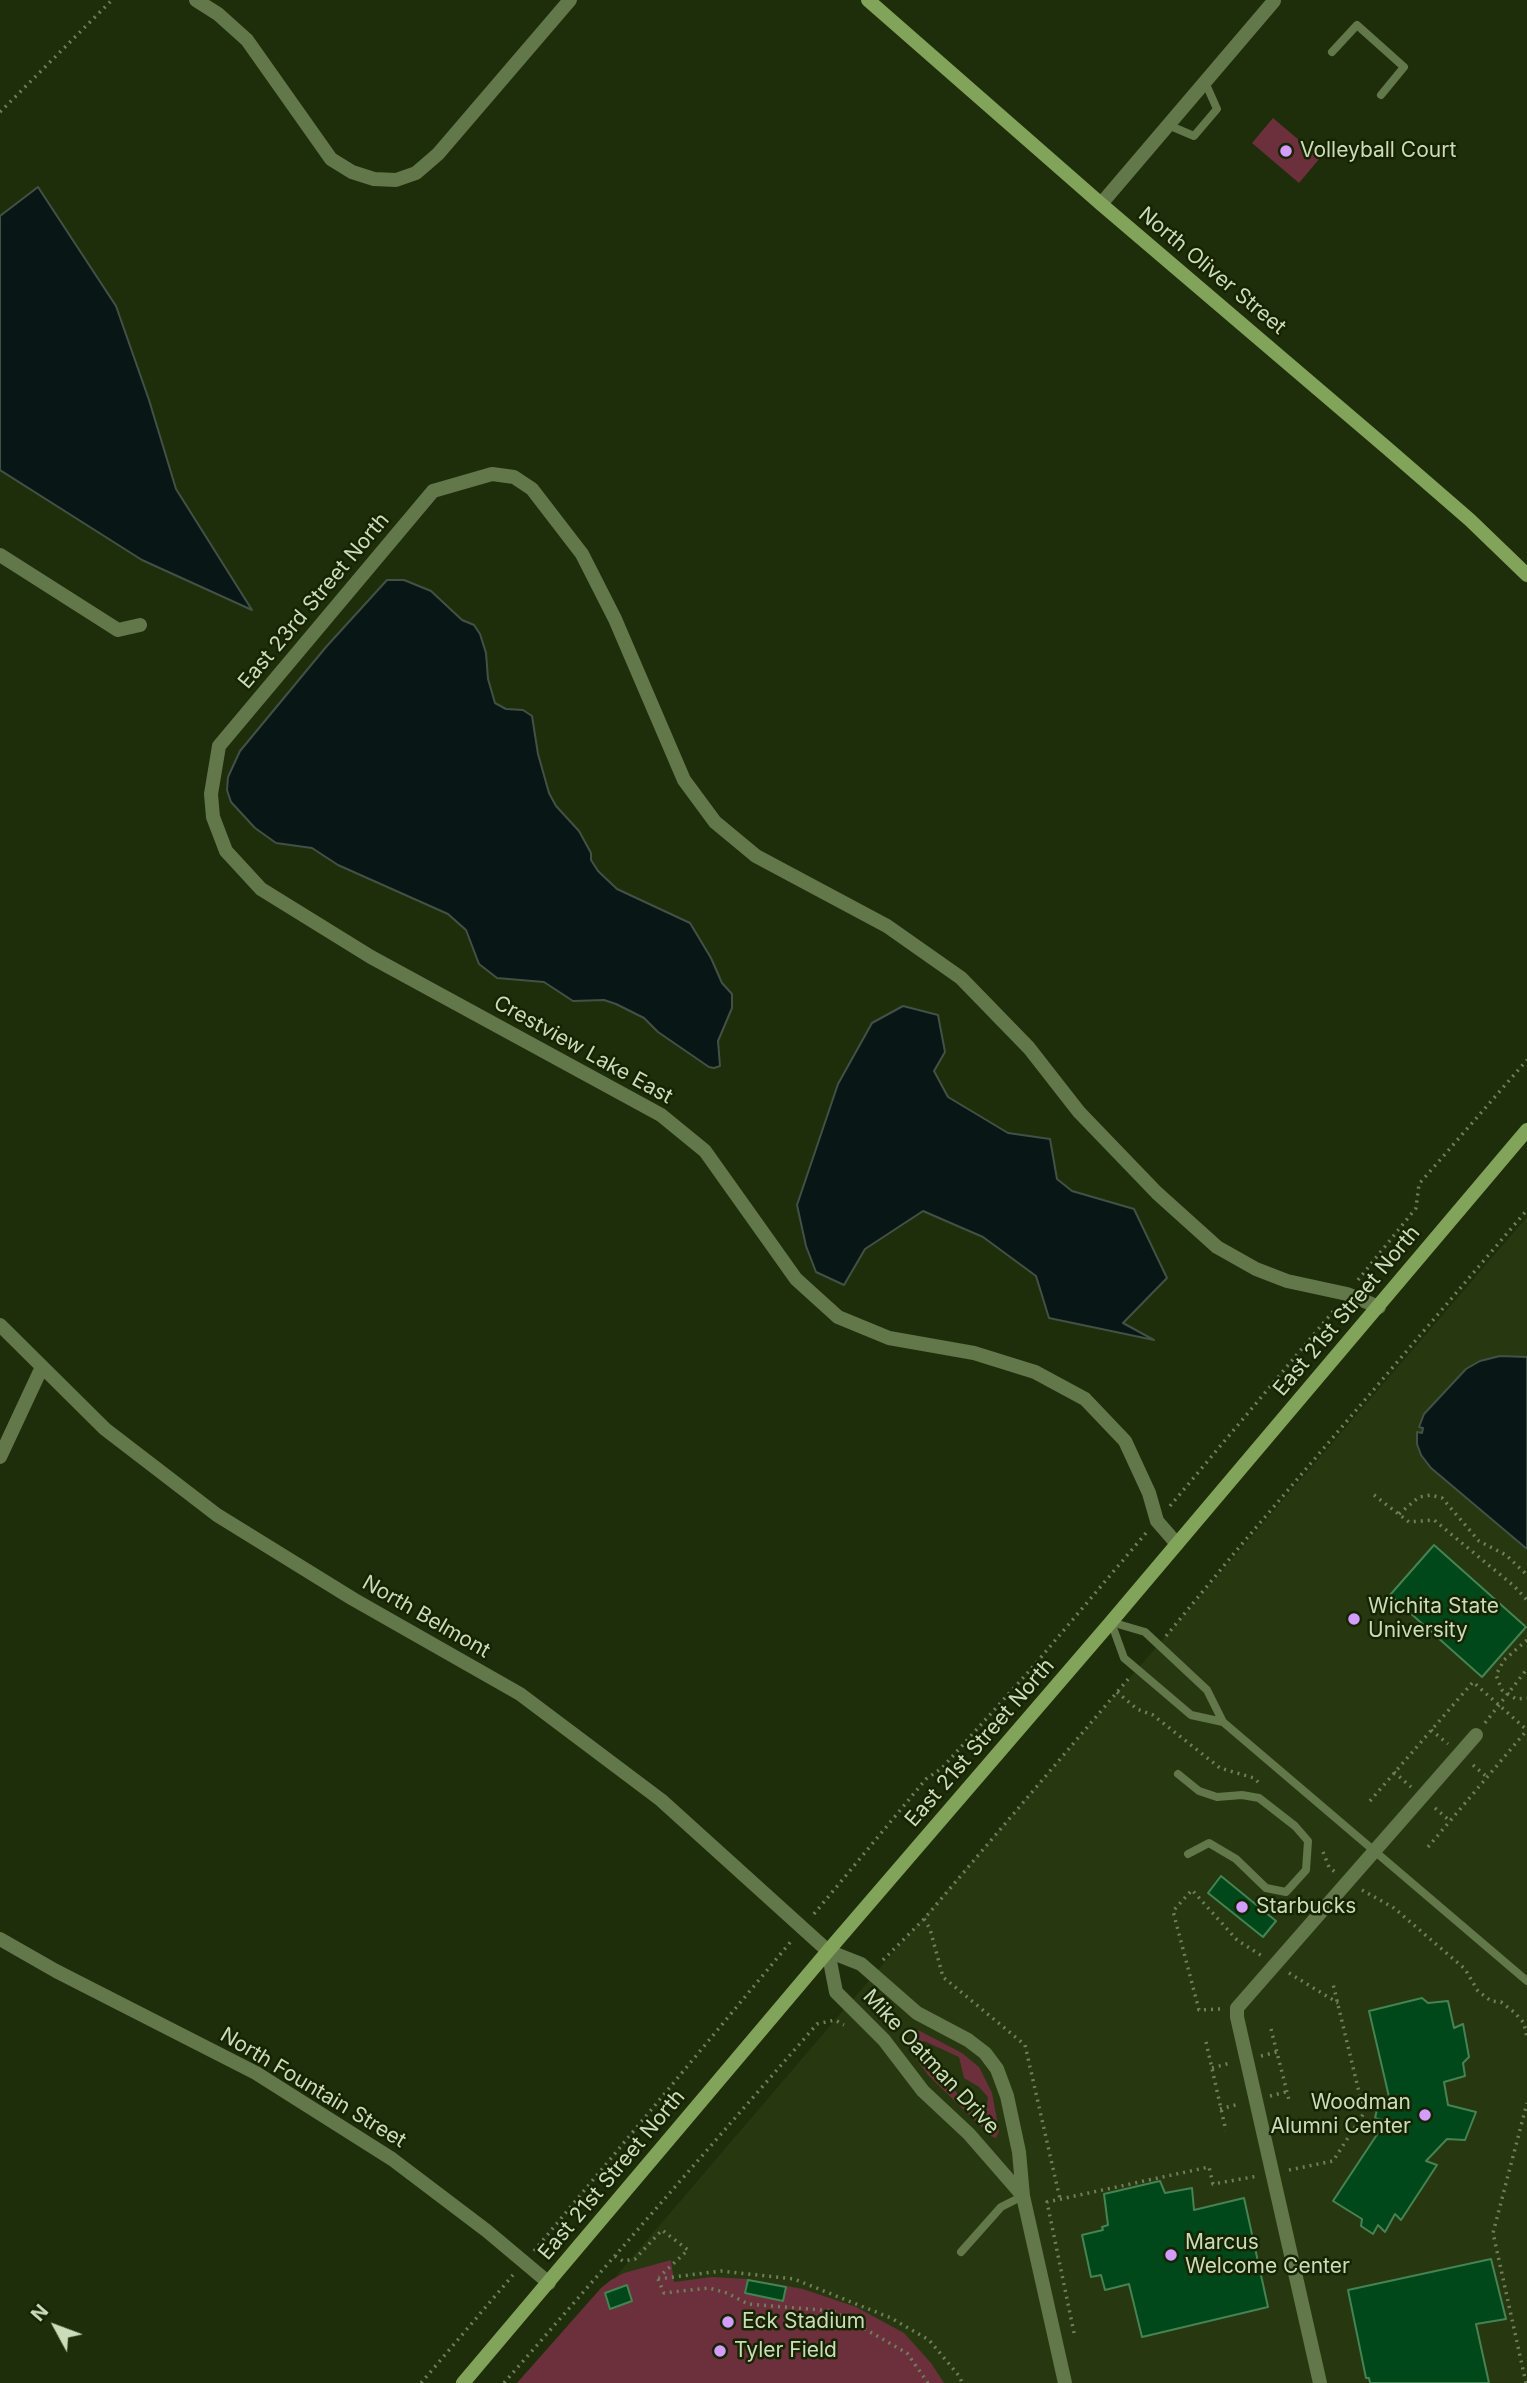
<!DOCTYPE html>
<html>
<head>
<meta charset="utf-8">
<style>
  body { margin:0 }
  #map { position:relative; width:1527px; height:2383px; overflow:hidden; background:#1f2e0a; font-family:Inter,sans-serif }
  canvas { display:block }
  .north { position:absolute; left:21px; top:2292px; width:70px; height:70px; -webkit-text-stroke:5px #162402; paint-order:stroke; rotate:311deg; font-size:19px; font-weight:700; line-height:28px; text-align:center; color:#cbdcba }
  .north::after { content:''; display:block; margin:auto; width:24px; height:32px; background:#cbdcba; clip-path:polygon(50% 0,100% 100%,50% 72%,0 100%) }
</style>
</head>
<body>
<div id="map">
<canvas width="1527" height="2383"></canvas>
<div class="north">N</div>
</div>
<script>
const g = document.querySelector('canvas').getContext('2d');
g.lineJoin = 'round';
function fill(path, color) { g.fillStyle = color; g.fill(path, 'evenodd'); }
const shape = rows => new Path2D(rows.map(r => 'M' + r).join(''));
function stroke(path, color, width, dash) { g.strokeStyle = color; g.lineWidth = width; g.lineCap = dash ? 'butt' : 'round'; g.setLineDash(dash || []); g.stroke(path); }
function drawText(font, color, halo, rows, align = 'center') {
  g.font = font + ' Inter,sans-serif'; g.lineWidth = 5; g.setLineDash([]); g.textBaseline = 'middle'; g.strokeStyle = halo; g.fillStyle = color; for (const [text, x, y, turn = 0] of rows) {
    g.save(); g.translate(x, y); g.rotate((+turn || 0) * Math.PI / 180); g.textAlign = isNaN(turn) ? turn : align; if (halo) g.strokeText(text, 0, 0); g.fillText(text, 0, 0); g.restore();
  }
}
const built = shape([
  [1527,1217,1527,2383,525,2383,835,2020]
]);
const green = shape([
  [1273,118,1320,158,1299,183,1252,143],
  [918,2030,962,2053,979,2067,992,2093,999,2131,996,2138,991,2136,928,2075,906,2044],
  [924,2041,959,2057,964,2078,979,2087,988,2097,986,2112,977,2113,966,2107,942,2070,932,2065,918,2052,918,2046],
  [671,2260,674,2282,712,2277,747,2279,803,2289,856,2307,904,2333,931,2363,944,2383,517,2383,601,2288,611,2280,624,2273]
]);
const water = shape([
  [38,187,116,306,149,400,176,489,252,610,142,560,0,470,0,216,38,187],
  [387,580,404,580,431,591,462,620,474,625,480,634,486,653,488,679,495,703,506,709,523,710,532,716,538,754,549,793,556,806,579,831,591,853,591,860,598,871,617,889,690,923,711,958,722,983,732,994,732,1008,718,1041,720,1066,714,1068,709,1067,658,1032,644,1018,616,1004,604,1000,573,1001,544,982,497,978,479,964,466,930,448,914,338,865,312,848,276,843,255,828,231,802,227,790,228,777,240,751,326,647,387,580],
  [903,1006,938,1015,945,1052,934,1071,948,1097,1008,1133,1050,1139,1057,1179,1072,1191,1134,1209,1167,1278,1123,1323,1154,1340,1049,1318,1036,1276,983,1237,923,1211,865,1249,844,1285,816,1272,806,1246,797,1205,838,1084,872,1023,903,1006],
  [1500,1356,1527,1357,1527,1549,1431,1468,1421,1455,1417,1444,1417,1432,1422,1433,1423,1428,1419,1427,1424,1414,1466,1369,1480,1361,1500,1356]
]);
const building = shape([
  [1434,1545,1526,1627,1482,1677,1390,1595,1434,1545],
  [1221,1876,1276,1921,1263,1937,1208,1893,1221,1876],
  [1422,1998,1428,2003,1448,2001,1454,2028,1463,2024,1469,2057,1463,2063,1465,2076,1444,2082,1448,2105,1476,2112,1465,2140,1447,2139,1426,2161,1437,2165,1401,2220,1395,2214,1385,2232,1378,2225,1373,2234,1361,2226,1362,2219,1333,2201,1386,2121,1375,2118,1379,2101,1390,2101,1369,2011,1422,1998],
  [1160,2181,1165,2193,1192,2188,1194,2210,1244,2198,1268,2307,1142,2337,1129,2284,1105,2290,1101,2275,1091,2277,1082,2235,1103,2230,1102,2227,1108,2225,1104,2194,1160,2181],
  [1491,2259,1506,2319,1476,2324,1489,2383,1370,2383,1369,2378,1366,2378,1348,2290,1491,2259],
  [748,2280,786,2287,783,2301,745,2293,748,2280],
  [627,2285,632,2301,610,2309,605,2293,627,2285]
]);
const path = shape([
  [0,112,112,0],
  [1358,1280,1416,1208,1419,1184,1527,1060],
  [1374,1495,1409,1522,1434,1520,1514,1586,1527,1600],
  [1170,1506,1336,1308],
  [1399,1514,1419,1497,1431,1495,1442,1498,1479,1541,1506,1555,1527,1575],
  [1166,1636,1236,1551,1527,1210],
  [1527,1640,1504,1660,1496,1675,1502,1690,1516,1699,1527,1698],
  [1117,1692,1137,1709,1153,1715,1220,1768,1254,1778,1260,1784],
  [1485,1723,1527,1669],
  [1431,1730,1448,1744],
  [1473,1765,1487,1777],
  [1394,1772,1411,1787],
  [1370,1801,1473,1682,1527,1730],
  [1435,1808,1450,1821],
  [1428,1847,1527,1730],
  [1323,1852,1329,1867,1335,1872],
  [1362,1890,1394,1908,1465,1969,1478,1991,1491,2001,1501,2002,1514,2012,1524,2023,1527,2038],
  [814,1914,926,1779,942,1768,1031,1669,1146,1533],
  [924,1919,930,1929,943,1977,1025,2045,1060,2199],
  [883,1960,924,1919,1129,1678],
  [1289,1973,1338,2003],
  [1220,2009,1199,2010,1173,1911,1192,1890,1237,1940,1262,1956],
  [1271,2029,1289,2100],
  [1206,2042,1226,2131],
  [1261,2056,1277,2052],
  [1212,2068,1230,2063],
  [1270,2096,1286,2092],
  [1220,2109,1239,2104],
  [1289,2170,1333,2161,1364,2113,1333,1984],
  [534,2251,793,1939],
  [615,2256,623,2261,635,2259,662,2230,688,2250,659,2277],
  [658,2279,721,2271,794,2279,891,2318,929,2340,960,2377,962,2383],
  [658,2279,664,2293,709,2288,727,2293,748,2304,833,2311,907,2353,928,2383],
  [1074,2333,1047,2202,1209,2167,1213,2184,1258,2176],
  [421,2383,513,2275],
  [504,2383,817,2024,835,2020,844,2025],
  [1526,2383,1493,2233,1527,2103]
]);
const lane = shape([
  [1332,52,1357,25,1404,67,1381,95],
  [1168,125,1194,136,1217,109,1205,82],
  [1223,1722,1191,1715,1124,1658,1111,1622,1145,1632,1207,1690,1223,1722,1527,1981],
  [1178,1774,1199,1791,1217,1797,1242,1795,1259,1798,1295,1826,1308,1841,1306,1870,1286,1892,1266,1888,1236,1859,1209,1843,1188,1854],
  [961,2252,1001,2207,1023,2196]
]);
const street = shape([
  [196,0,218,14,247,40,331,159,352,172,374,179,396,180,416,173,438,154,570,0],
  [1101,204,1274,1],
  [0,555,118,630,140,625],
  [0,1325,105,1429,217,1515,353,1599,520,1694,661,1800,828,1951,861,1964,917,2013,968,2040,985,2053,997,2069,1007,2096,1019,2152,1023,2196,1065,2383],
  [0,1457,42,1367],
  [1177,1544,1157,1521,1149,1493,1125,1441,1085,1399,1035,1372,974,1353,889,1338,838,1317,796,1279,705,1151,661,1115,371,957,261,889,226,851,213,817,211,794,219,746,433,491,492,474,514,477,532,489,582,554,615,619,684,780,715,822,756,856,887,926,961,978,1029,1048,1079,1112,1157,1193,1217,1247,1256,1269,1287,1281,1347,1294,1379,1307],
  [0,1939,56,1971,256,2073,392,2159,487,2231,549,2283],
  [828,1951,836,1992,884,2040,923,2091,969,2134,1023,2196],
  [1320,2383,1237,2017,1237,2008,1476,1735]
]);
const secondary = shape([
  [868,0,1101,204,1387,448,1470,520,1527,575],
  [463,2383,828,1951,1111,1622,1527,1130]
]);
const markers = [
  [1286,151,7,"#d29dfd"],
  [1354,1619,7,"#d29dfd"],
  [1242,1907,7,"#d29dfd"],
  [1425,2115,7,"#d29dfd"],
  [1171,2255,7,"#d29dfd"],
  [728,2322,7,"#d29dfd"],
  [720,2351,7,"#d29dfd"]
];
const poiNames = [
  ["Volleyball Court",1300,151],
  ["Wichita State",1368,1607],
  ["University",1368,1631],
  ["Starbucks",1256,1907],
  ["Woodman",1411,2103,"right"],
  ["Alumni Center",1411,2127,"right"],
  ["Marcus",1185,2243],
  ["Welcome Center",1185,2267],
  ["Eck Stadium",742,2322],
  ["Tyler Field",734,2351]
];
const streetNames = [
  ["North Oliver Street",1212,271,40],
  ["East 23rd Street North",314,601,-50],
  ["Crestview Lake East",583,1050,29],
  ["East 21st Street North",1347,1311,-50],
  ["North Belmont",426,1617,30],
  ["East 21st Street North",980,1743,-49],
  ["Mike Oatman Drive",931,2062,47],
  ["North Fountain Street",313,2088,31],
  ["East 21st Street North",612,2175,-50]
];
fill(built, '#273810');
fill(green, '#6b303c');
fill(water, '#081615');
stroke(water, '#425146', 2);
fill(building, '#004719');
stroke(building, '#458352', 2);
stroke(path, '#6f7f5c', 3.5, [2, 5]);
stroke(lane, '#62774a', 8);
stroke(street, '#62774a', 14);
stroke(secondary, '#82a45a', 14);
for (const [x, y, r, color] of markers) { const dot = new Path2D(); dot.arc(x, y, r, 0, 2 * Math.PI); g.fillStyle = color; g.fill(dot); stroke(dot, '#162402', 2.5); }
drawText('21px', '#cbdcba', '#162402', poiNames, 'left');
drawText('21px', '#cbdcba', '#162402', streetNames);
</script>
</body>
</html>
